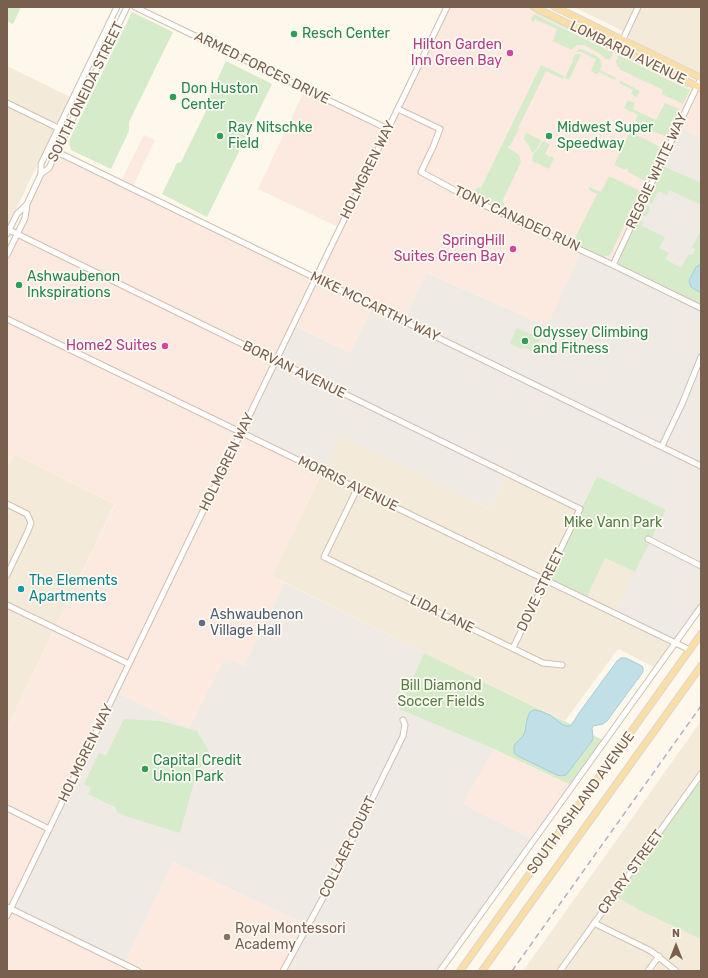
<!DOCTYPE html>
<html>
<head>
<meta charset="utf-8">
<style>
  body { margin:0 }
  #map { position:relative; width:708px; height:978px; overflow:hidden; background:#fdf7ec; font-family:Rubik,sans-serif }
  canvas { display:block }
  .frame { position:absolute; inset:0; border:8px solid #795f4e; pointer-events:none }
  .north { position:absolute; left:656px; top:926px; width:40px; height:40px; -webkit-text-stroke:3px #fffbf3; paint-order:stroke; rotate:0deg; font-size:11px; font-weight:700; line-height:16px; text-align:center; color:#795f4e }
  .north::after { content:''; display:block; margin:auto; width:14px; height:18px; background:#795f4e; clip-path:polygon(50% 0,100% 100%,50% 72%,0 100%) }
</style>
</head>
<body>
<div id="map">
<canvas width="708" height="978"></canvas>
<div class="frame"></div>
<div class="north">N</div>
</div>
<script>
const g = document.querySelector('canvas').getContext('2d');
g.lineJoin = 'round';
function fill(path, color) { g.fillStyle = color; g.fill(path, 'evenodd'); }
const shape = rows => new Path2D(rows.map(r => 'M' + r).join(''));
function stroke(path, color, width, dash) { g.strokeStyle = color; g.lineWidth = width; g.lineCap = dash ? 'butt' : 'round'; g.setLineDash(dash || []); g.stroke(path); }
function drawText(font, color, halo, rows, align = 'center') {
  g.font = font + ' Rubik,sans-serif'; g.lineWidth = 3.5; g.setLineDash([]); g.textBaseline = 'middle'; g.strokeStyle = halo; g.fillStyle = color; for (const [text, x, y, turn = 0] of rows) {
    g.save(); g.translate(x, y); g.rotate((+turn || 0) * Math.PI / 180); g.textAlign = isNaN(turn) ? turn : align; if (halo) g.strokeText(text, 0, 0); g.fillText(text, 0, 0); g.restore();
  }
}
const residential = shape([
  [574,7,701,7,701,74,631,40,629,37,629,34],
  [7,66,70,97,7,228],
  [340,435,490,509,507,474,580,509,605,558,635,572,614,613,676,643,657,669,619,649,617,650,565,721,424,653,272,576],
  [14,454,112,503,115,503,7,728,7,467],
  [701,721,701,971,523,971,601,862]
]);
const commercial = shape([
  [447,7,534,7,701,88,701,138,678,127,613,265,582,251,547,326,428,273,404,321,373,306,350,353,294,325,322,472,272,576,285,583,244,666,225,659,189,728,116,692,124,964,173,862,308,925,283,971,7,971,7,728,115,504,14,454,7,467,7,255,17,235,27,204,41,174,49,168,57,152,120,183,144,135,155,140,132,188,316,278,340,228,258,189,305,89,388,129],
  [494,749,573,786,535,840,463,804]
]);
const industrial = shape([
  [678,127,701,138,701,607,676,643,614,613,666,510,597,476,580,509,507,474,490,509,340,436,323,472,241,433,293,325,350,353,373,306,404,321,427,273,547,326,582,250,612,264],
  [285,583,424,653,399,709,494,749,463,804,535,840,440,971,283,971,308,925,173,862,124,964,11,909,116,692,189,728,225,658,244,666]
]);
const green = shape([
  [7,7,21,7,13,24,7,21],
  [536,11,609,47,608,49,535,13],
  [132,12,173,32,129,122,129,131,111,169,71,150,69,141],
  [534,14,613,53,610,59,606,59,599,53,584,45,577,45,571,50,553,41,556,33,556,32,557,29,535,19,533,22,532,21,531,19],
  [579,49,582,49,598,57,601,61,602,65,600,70,616,78,615,80,599,72,597,74,591,71,596,59,581,52,576,52],
  [621,53,684,83,689,87,688,87,619,54],
  [575,54,581,54,569,80,565,78,565,77,573,61,572,60],
  [618,55,687,89,690,89,683,104,662,94,663,90,619,69,620,68,617,66,616,62],
  [226,61,272,84,207,217,162,194,177,163,181,162,207,109,205,106],
  [541,65,564,76,563,79,546,71,518,128,519,129,510,146,508,146,508,148,515,152,519,155,521,162,502,202,505,204,503,208,475,195,475,191,478,187,481,188],
  [621,81,640,91,637,96,636,97,631,94,633,90,619,83],
  [628,100,635,103,633,109,656,120,665,103,680,109,667,137,647,129,648,127,635,121,638,115,624,108],
  [630,132,662,148,645,181,628,172,628,169,626,168,625,170,614,165],
  [526,133,541,140,537,149,532,153,530,147,524,139,524,137],
  [542,141,550,144,545,154,549,156,549,157,550,157,551,156,554,158,549,169,532,161,533,154,539,148],
  [663,166,701,183,701,203,699,203,699,204,669,190,667,195,658,191,652,204,648,202,648,197],
  [609,176,641,191,610,255,603,257,569,240,571,237,574,239,575,238,597,194,589,190,589,187,601,192],
  [643,206,649,206,650,208,647,216,642,216,640,213],
  [638,220,644,222,642,226,665,237,659,248,669,253,665,259,681,268,688,255,693,254,695,249,692,247,701,230,701,304,619,264,618,260,636,221],
  [517,328,540,339,534,352,523,347,521,349,510,343],
  [597,476,666,510,635,572,605,558,586,599,546,580],
  [424,653,605,741,573,786,494,749,399,709],
  [124,719,160,721,197,731,208,750,194,782,180,833,128,817,117,812,115,807,88,794,91,788,84,784,99,753,106,756],
  [695,782,701,785,701,939,641,911,614,895]
]);
const water = shape([
  [701,264,701,293,691,287,689,281,696,267,701,264],
  [621,658,626,658,642,666,643,667,643,672,607,721,603,724,593,726,592,728,593,737,592,741,566,775,561,776,557,775,518,756,514,753,514,747,515,744,523,736,525,732,527,719,530,712,534,710,540,711,550,715,563,725,567,726,570,726,574,721,579,713,617,661,621,658]
]);
const minor = shape([
  [135,7,388,129],
  [619,48,638,7],
  [7,103,58,128],
  [398,109,440,129,433,147,421,172,469,198,613,265,701,308],
  [49,148,701,466],
  [41,174,49,168,127,7],
  [9,230,580,509,513,648],
  [7,234,17,214,26,205],
  [7,255,25,218,27,204,41,174,41,164,117,7],
  [613,265,701,78],
  [7,319,690,650],
  [662,446,682,404,701,357],
  [357,489,324,557,543,663,562,665],
  [7,504,27,514,31,523,28,531,7,575],
  [648,539,701,566],
  [7,605,129,664],
  [7,808,49,829],
  [7,907,138,971],
  [7,916,447,7],
  [594,923,651,951,676,971],
  [283,971,330,885,403,736,405,725,403,720],
  [440,971,701,607],
  [560,971,701,774],
  [648,971,659,956]
]);
const major = shape([
  [534,7,701,88],
  [555,7,701,78],
  [460,971,701,634],
  [482,971,701,666]
]);
const rail = shape([
  [512,971,701,706]
]);
const markers = [
  [294,34,4,"#2e9e5b"],
  [510,53,4,"#d1479c"],
  [173,97,4,"#2e9e5b"],
  [220,136,4,"#2e9e5b"],
  [549,136,4,"#2e9e5b"],
  [513,249,4,"#d1479c"],
  [19,285,4,"#2e9e5b"],
  [525,341,4,"#2e9e5b"],
  [165,346,4,"#d1479c"],
  [21,589,4,"#0f9aa8"],
  [202,623,4,"#5c6f8a"],
  [145,769,4,"#2e9e5b"],
  [227,937,4,"#8d6e63"]
];
const leisureNames = [
  ["Resch Center",302,34],
  ["Don Huston",181,89],
  ["Center",181,105],
  ["Ray Nitschke",228,128],
  ["Field",228,144],
  ["Midwest Super",557,128],
  ["Speedway",557,144],
  ["Ashwaubenon",27,277],
  ["Inkspirations",27,293],
  ["Odyssey Climbing",533,333],
  ["and Fitness",533,349],
  ["Capital Credit",153,761],
  ["Union Park",153,777]
];
const hotelNames = [
  ["Hilton Garden",502,45],
  ["Inn Green Bay",502,61],
  ["SpringHill",505,241],
  ["Suites Green Bay",505,257],
  ["Home2 Suites",157,346]
];
const streetNames = [
  ["LOMBARDI AVENUE",628,53,26],
  ["ARMED FORCES DRIVE",262,68,26],
  ["SOUTH ONEIDA STREET",86,92,-64],
  ["HOLMGREN WAY",368,170,-64],
  ["REGGIE WHITE WAY",657,171,-65],
  ["TONY CANADEO RUN",517,219,25],
  ["MIKE MCCARTHY WAY",375,307,26],
  ["BORVAN AVENUE",294,370,26],
  ["HOLMGREN WAY",227,462,-64],
  ["MORRIS AVENUE",348,484,26],
  ["DOVE STREET",541,590,-64],
  ["LIDA LANE",442,614,26],
  ["HOLMGREN WAY",86,753,-64],
  ["SOUTH ASHLAND AVENUE",581,803,-54],
  ["COLLAER COURT",348,847,-64],
  ["CRARY STREET",631,872,-54]
];
const parkNames = [
  ["Mike Vann Park",613,523],
  ["Bill Diamond",441,686],
  ["Soccer Fields",441,702]
];
const cultureNames = [
  ["The Elements",29,581],
  ["Apartments",29,597]
];
const serviceNames = [
  ["Ashwaubenon",210,615],
  ["Village Hall",210,631]
];
const educationNames = [
  ["Royal Montessori",235,929],
  ["Academy",235,945]
];
fill(residential, '#f4eada');
fill(commercial, '#fceae0');
fill(industrial, '#efeae4');
fill(green, '#d6ebca');
fill(water, '#c0dfe7');
stroke(water, '#a6ced9', 1);
stroke(minor, '#d0c0b0', 7);
stroke(major, '#dcd5d1', 8);
stroke(minor, '#fff', 5);
stroke(major, '#f9dfa7', 6);
stroke(rail, '#bba9c8', 1.5, [6, 4]);
for (const [x, y, r, color] of markers) { const dot = new Path2D(); dot.arc(x, y, r, 0, 2 * Math.PI); g.fillStyle = color; g.fill(dot); stroke(dot, '#fffbf3', 1.5); }
drawText('14px', '#27864d', '#fffbf3', leisureNames, 'left');
drawText('14px', '#b23c85', '#fffbf3', hotelNames, 'right');
drawText('14px', '#795f4e', '#fffbf3', streetNames);
drawText('14px', '#547f45', '#fffbf3', parkNames);
drawText('14px', '#0d838f', '#fffbf3', cultureNames, 'left');
drawText('14px', '#4e5e75', '#fffbf3', serviceNames, 'left');
drawText('14px', '#785e54', '#fffbf3', educationNames, 'left');
</script>
</body>
</html>
